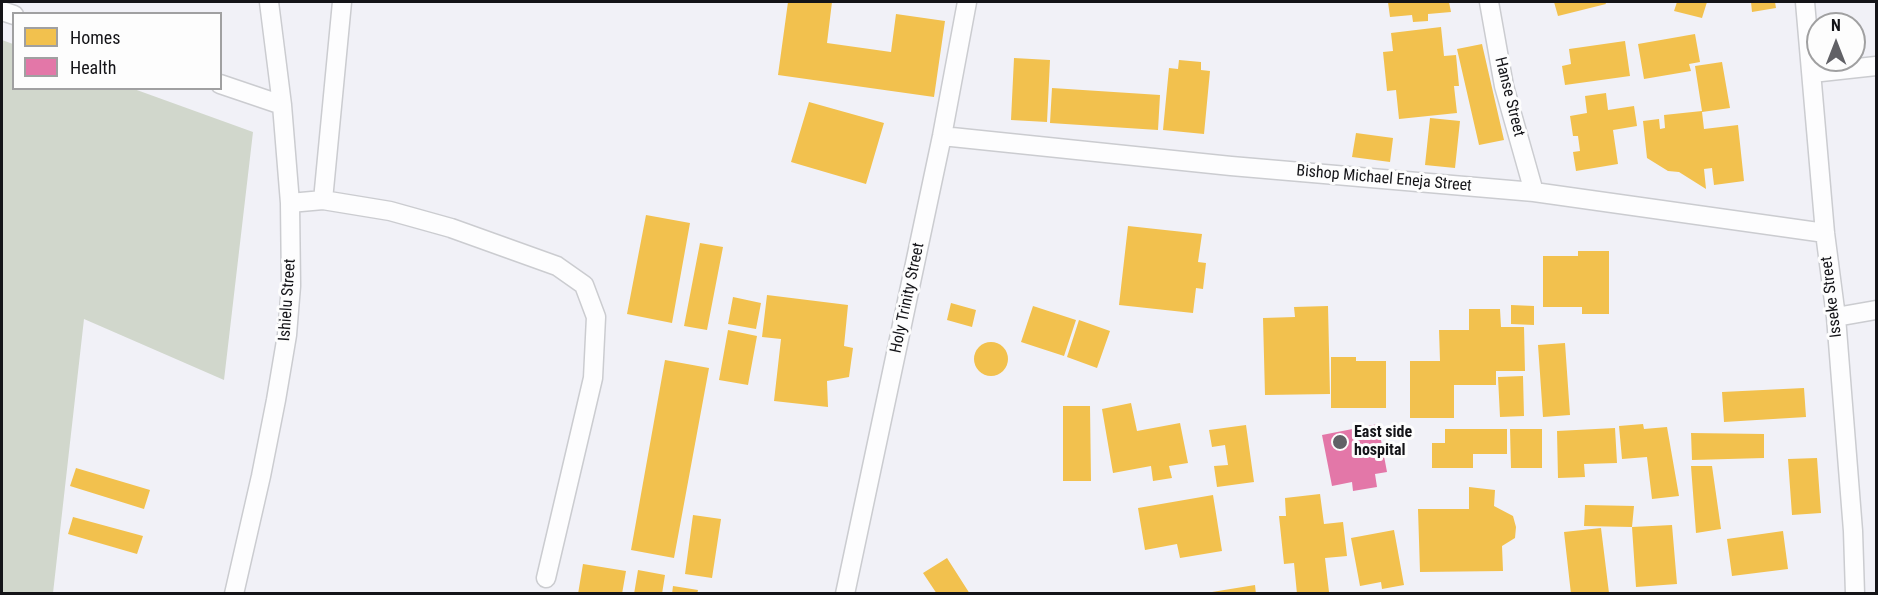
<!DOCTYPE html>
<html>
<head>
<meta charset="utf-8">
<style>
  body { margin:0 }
  #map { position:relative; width:1878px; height:595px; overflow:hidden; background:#f1f1f7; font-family:"Roboto Condensed",sans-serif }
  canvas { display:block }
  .frame { position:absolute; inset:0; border:3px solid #141418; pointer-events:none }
  .legend { position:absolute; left:12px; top:12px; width:210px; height:78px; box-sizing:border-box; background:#fdfdfd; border:2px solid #a0a0a1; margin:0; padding:8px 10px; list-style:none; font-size:18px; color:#141418 }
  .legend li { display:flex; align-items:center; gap:12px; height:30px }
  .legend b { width:30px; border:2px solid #a0a0a1 }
  .north { position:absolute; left:1806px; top:12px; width:60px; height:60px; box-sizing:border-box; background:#fdfdfd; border:2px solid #a0a0a1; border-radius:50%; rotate:0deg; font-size:16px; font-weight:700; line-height:24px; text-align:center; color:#141418 }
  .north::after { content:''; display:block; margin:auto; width:21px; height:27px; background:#616166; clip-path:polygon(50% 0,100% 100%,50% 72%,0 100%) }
</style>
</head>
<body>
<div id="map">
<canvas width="1878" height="595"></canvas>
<div class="frame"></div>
<ul class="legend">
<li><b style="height:16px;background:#f2c14e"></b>Homes</li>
<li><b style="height:16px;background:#e377a8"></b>Health</li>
</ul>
<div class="north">N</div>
</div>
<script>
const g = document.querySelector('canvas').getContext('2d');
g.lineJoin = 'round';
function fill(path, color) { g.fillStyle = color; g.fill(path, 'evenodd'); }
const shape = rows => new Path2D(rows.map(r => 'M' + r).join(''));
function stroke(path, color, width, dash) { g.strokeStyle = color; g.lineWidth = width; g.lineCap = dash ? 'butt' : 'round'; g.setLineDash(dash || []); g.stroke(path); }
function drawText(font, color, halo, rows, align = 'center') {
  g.font = font + ' "Roboto Condensed",sans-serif'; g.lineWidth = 6; g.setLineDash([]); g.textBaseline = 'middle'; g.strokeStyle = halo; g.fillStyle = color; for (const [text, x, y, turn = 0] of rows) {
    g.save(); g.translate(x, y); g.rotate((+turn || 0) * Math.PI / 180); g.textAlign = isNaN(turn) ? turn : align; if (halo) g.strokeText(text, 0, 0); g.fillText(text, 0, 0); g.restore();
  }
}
const green = shape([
  [2,40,13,44,14,88,134,89,253,132,224,380,84,319,53,593,2,593]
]);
const homes = shape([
  [788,2,832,2,827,43,891,52,896,14,945,21,934,97,778,75],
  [1388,2,1449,2,1451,12,1428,14,1428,21,1413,22,1412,15,1390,17],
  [1554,2,1605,2,1606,4,1558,16],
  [1677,2,1707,2,1702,18,1674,11],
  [1751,2,1775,2,1776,8,1752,12],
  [1441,27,1444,56,1456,55,1459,86,1454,86,1457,113,1399,119,1396,90,1387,91,1383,52,1393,51,1391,33],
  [1695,34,1700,62,1689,64,1691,71,1644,79,1638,44],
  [1625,41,1630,76,1565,85,1562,66,1571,64,1569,49],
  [1482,44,1504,140,1479,145,1457,49],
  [1014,58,1050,60,1047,122,1011,120],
  [1179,60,1201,62,1201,70,1210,71,1204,134,1163,130,1169,68,1178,69],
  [1722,62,1730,108,1702,112,1704,129,1738,125,1744,181,1714,185,1712,168,1704,169,1706,189,1679,172,1668,171,1647,158,1643,121,1659,119,1660,129,1665,128,1664,115,1702,111,1695,66],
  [1052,88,1160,95,1158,130,1050,123],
  [1606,93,1608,110,1634,106,1637,126,1613,130,1618,164,1576,171,1573,152,1580,151,1578,136,1573,136,1570,116,1587,113,1585,96],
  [809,102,884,123,866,184,791,162],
  [1430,118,1460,121,1455,168,1425,165],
  [1356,133,1393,138,1390,162,1352,157],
  [646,215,690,223,672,323,627,314],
  [1128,226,1202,234,1198,262,1206,263,1203,289,1196,288,1193,313,1119,305],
  [700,243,723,247,707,330,684,326],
  [1578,251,1609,251,1609,314,1582,314,1582,307,1543,307,1543,256,1578,256],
  [767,295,848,305,844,346,853,348,849,377,827,381,828,407,774,401,781,339,762,337],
  [733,297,761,303,756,329,728,324],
  [951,303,976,310,972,327,947,320],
  [1511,305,1534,306,1534,325,1511,324],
  [1033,306,1076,320,1064,356,1021,342],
  [1328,306,1330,394,1265,395,1263,318,1295,317,1294,307],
  [1469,309,1500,309,1501,327,1524,327,1525,371,1496,371,1496,385,1454,385,1454,418,1410,418,1410,361,1440,361,1439,330,1469,330],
  [1079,320,1110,331,1097,368,1067,357],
  [728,330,757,336,748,385,719,380],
  '974 359a17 17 0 1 1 34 0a17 17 0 1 1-34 0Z',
  [1565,343,1570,415,1543,417,1538,345],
  [1331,357,1356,357,1356,361,1386,361,1386,408,1331,408],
  [665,360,709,368,674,558,631,550],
  [1523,376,1524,416,1500,417,1498,377],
  [1804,388,1806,417,1724,422,1722,392],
  [1131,403,1137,431,1180,423,1188,463,1169,466,1172,478,1153,481,1151,466,1113,473,1102,409],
  [1063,406,1090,406,1091,481,1063,481],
  [1643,424,1644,429,1667,427,1679,496,1652,499,1647,457,1622,459,1619,426],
  [1246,425,1254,482,1217,487,1214,466,1228,465,1225,445,1212,447,1209,430],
  [1615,428,1617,463,1584,464,1585,477,1558,478,1557,431],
  [1445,429,1507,429,1507,454,1473,454,1473,468,1432,468,1432,443,1445,443],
  [1510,429,1542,429,1542,468,1511,468],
  [1691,433,1764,434,1764,458,1692,460],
  [1817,458,1821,513,1792,515,1788,459],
  [1691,466,1712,466,1721,529,1696,533],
  [76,468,150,490,144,509,70,486],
  [1469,487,1495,490,1494,506,1513,516,1516,527,1515,538,1502,546,1503,571,1420,572,1418,509,1469,509],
  [1320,494,1324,524,1343,522,1347,556,1325,558,1329,592,1297,594,1294,563,1284,564,1279,516,1286,516,1285,498],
  [1213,495,1222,551,1180,558,1177,544,1145,550,1138,508],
  [1585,505,1634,506,1632,527,1584,526],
  [693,515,721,519,712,578,685,574],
  [73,517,143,536,137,554,68,534],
  [1672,525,1677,584,1636,587,1632,527],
  [1601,528,1609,593,1571,594,1564,532],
  [1394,530,1404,585,1382,589,1381,582,1360,586,1351,538],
  [1783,531,1788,569,1732,576,1727,539],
  [947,558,970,594,937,594,923,573],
  [583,564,626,571,622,594,578,594],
  [638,570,665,575,662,594,634,594],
  [1255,585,1256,594,1212,594,1212,592],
  [673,586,698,590,697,594,672,594]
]);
const health = shape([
  [1378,424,1387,472,1375,474,1377,487,1353,491,1352,482,1332,486,1322,435]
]);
const street = shape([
  [1489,2,1504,86,1534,192],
  [1805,2,1825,233,1836,317,1853,531,1855,594],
  [2,11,14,15],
  [1812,73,1876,66],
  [220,84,282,105],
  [942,136,1231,166,1534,192,1825,233],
  [323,200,342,2],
  [290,203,323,200,390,211,451,228,557,266,584,285,596,317,593,378,546,578],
  [1836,317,1876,310],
  [234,594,261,476,276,400,287,335,291,286,290,203,282,105,269,2],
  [845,594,942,136,967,2]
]);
const markers = [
  [1340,442,8,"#616166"]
];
const streetNames = [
  ["Hanse Street",1509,97,76],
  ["Bishop Michael Eneja Street",1384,179,5],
  ["Isseke Street",1832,297,-97],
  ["Holy Trinity Street",908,298,-78],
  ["Ishielu Street",288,300,-86]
];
const poiNames = [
  ["East side",1354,433],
  ["hospital",1354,451]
];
fill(green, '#d1d7cc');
fill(homes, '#f2c14e');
fill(health, '#e377a8');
stroke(street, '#cbccd0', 21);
stroke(street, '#fdfdfe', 18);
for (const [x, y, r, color] of markers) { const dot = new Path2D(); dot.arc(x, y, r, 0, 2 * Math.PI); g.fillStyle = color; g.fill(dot); stroke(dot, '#fdfdfd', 2); }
drawText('16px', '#141418', '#fdfdfd', streetNames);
drawText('bold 16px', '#141418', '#fdfdfd', poiNames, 'left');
</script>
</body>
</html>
